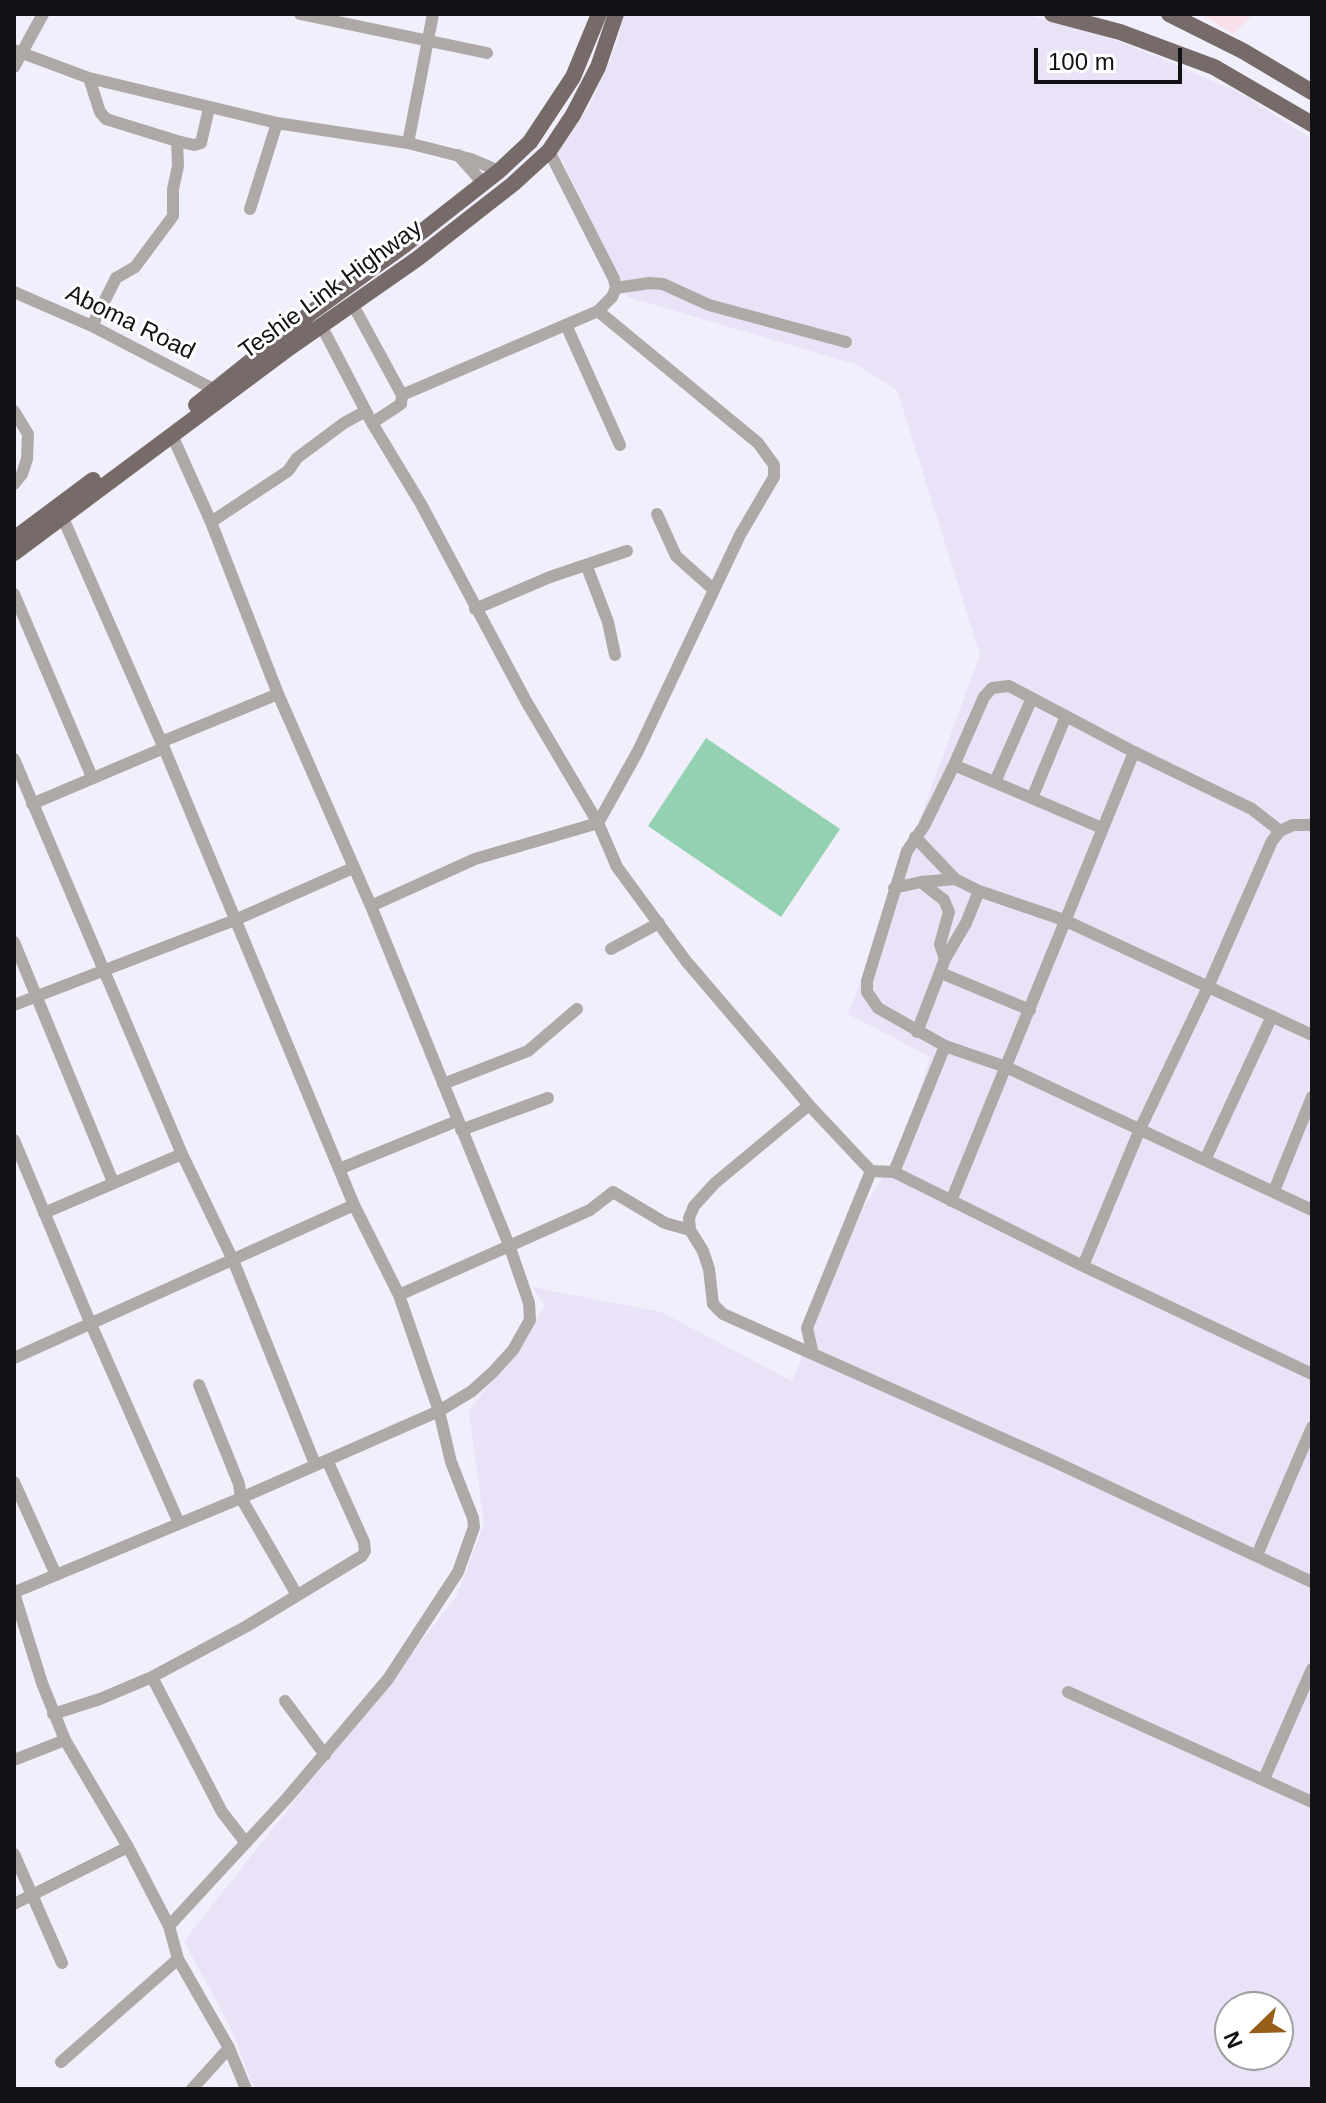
<!DOCTYPE html>
<html>
<head>
<meta charset="utf-8">
<style>
  body { margin:0 }
  #map { position:relative; width:1326px; height:2103px; overflow:hidden; background:#f0effb; font-family:Arial,sans-serif }
  canvas { display:block }
  .frame { position:absolute; inset:0; border:16px solid #121216; pointer-events:none }
  .north { position:absolute; left:1214px; top:1991px; width:80px; height:80px; box-sizing:border-box; background:#fff; border:2px solid #a0a0a2; border-radius:50%; rotate:247deg; font-size:22px; font-weight:700; line-height:32px; text-align:center; color:#121216 }
  .north::after { content:''; display:block; margin:auto; width:28px; height:36px; background:#985f1b; clip-path:polygon(50% 0,100% 100%,50% 72%,0 100%) }
  .scale { position:absolute; left:1034px; top:48px; width:148px; height:36px; box-sizing:border-box; border:4px solid #121216; border-top:0; padding-left:10px; font-size:24px; line-height:28px; white-space:nowrap; color:#121216; -webkit-text-stroke:6px #fff; paint-order:stroke }
</style>
</head>
<body>
<div id="map">
<canvas width="1326" height="2103"></canvas>
<div class="frame"></div>
<div class="north">N</div>
<div class="scale">100 m</div>
</div>
<script>
const g = document.querySelector('canvas').getContext('2d');
g.lineJoin = 'round';
function fill(path, color) { g.fillStyle = color; g.fill(path, 'evenodd'); }
const shape = rows => new Path2D(rows.map(r => 'M' + r).join(''));
function stroke(path, color, width, dash) { g.strokeStyle = color; g.lineWidth = width; g.lineCap = dash ? 'butt' : 'round'; g.setLineDash(dash || []); g.stroke(path); }
function drawText(font, color, halo, rows, align = 'center') {
  g.font = font + ' Arial,sans-serif'; g.lineWidth = 6; g.setLineDash([]); g.textBaseline = 'middle'; g.strokeStyle = halo; g.fillStyle = color; for (const [text, x, y, turn = 0] of rows) {
    g.save(); g.translate(x, y); g.rotate((+turn || 0) * Math.PI / 180); g.textAlign = isNaN(turn) ? turn : align; if (halo) g.strokeText(text, 0, 0); g.fillText(text, 0, 0); g.restore();
  }
}
const education = shape([
  [624,14,1023,14,1096,33,1158,57,1242,94,1312,139,1312,2089,257,2089,251,2081,230,2026,184,1941,456,1597,484,1524,469,1412,545,1306,532,1287,661,1312,792,1381,860,1213,902,1147,930,1057,848,1014,980,655,897,390,855,364,628,297,558,152,589,107,617,44],
  [1230,2007,1278,2007,1278,2055,1230,2055]
]);
const medical = shape([
  [1201,14,1253,14,1233,34]
]);
const green = shape([
  [706,738,840,829,781,917,648,826]
]);
const minor = shape([
  [300,14,487,53],
  [14,50,89,78,277,123,408,143,471,159,499,171],
  [14,67,43,14],
  [89,78,100,112,106,119,177,141,194,145,201,143,209,108],
  [408,143,433,14],
  [458,155,483,183],
  [250,209,277,123],
  [616,288,649,283,663,284,709,305,846,342],
  [14,292,92,326,219,392],
  [353,305,402,395,401,404,372,423],
  [566,325,620,445],
  [92,326,116,278,135,267,173,216,173,189,178,166,177,141],
  [322,327,372,423,421,504,526,701,598,823,617,867,686,961,809,1105,871,1171,894,1172,906,1178,1083,1266,1312,1374],
  [402,395,598,311,612,297,616,288,614,279,549,151],
  [14,411,28,434,27,459,22,474,14,484],
  [657,514,676,556,714,590],
  [62,516,164,748,354,1205,399,1295,439,1411,451,1462,473,1518,474,1527,458,1572,388,1679,288,1797,169,1926],
  [211,522,288,471,297,458,344,423,366,411],
  [587,567,608,622,615,655],
  [14,594,92,777],
  [475,609,550,577,627,551],
  [161,742,278,694],
  [14,759,182,1154,233,1260,315,1464],
  [954,765,1102,828],
  [995,782,1032,698],
  [1032,798,1066,716],
  [32,804,164,748],
  [1280,831,1252,809,1134,752,1009,686,992,688,984,697,954,765,924,826,907,851,867,981,867,992,878,1008,945,1046,1006,1067,1312,1210],
  [915,837,955,879],
  [921,882,944,900,949,912,940,944,945,959],
  [894,888,921,882,955,879,979,891,1064,920,1312,1035],
  [371,906,475,859,598,823,638,751,740,535,774,477,774,465,758,443,598,311],
  [14,942,113,1182],
  [611,949,659,923],
  [941,973,1030,1010],
  [14,1005,235,920,353,868],
  [917,1032,945,959,966,923,979,891],
  [443,1084,528,1051,577,1009],
  [809,1105,715,1183,694,1206,689,1218,690,1230,703,1251,709,1269,713,1304,723,1314,1053,1461,1312,1582],
  [461,1130,548,1098],
  [14,1140,90,1322,179,1523],
  [1205,1160,1272,1016],
  [339,1169,457,1121],
  [894,1172,945,1046],
  [1274,1191,1312,1097],
  [951,1201,1134,752],
  [44,1213,182,1154],
  [1083,1266,1140,1129,1208,987,1272,841,1280,831,1293,825,1312,825],
  [399,1295,590,1210,613,1192,665,1223,690,1230],
  [813,1354,807,1328,871,1171],
  [14,1358,354,1205],
  [199,1385,239,1484,241,1498,297,1595],
  [14,1482,56,1575],
  [1257,1555,1312,1427],
  [15,1592,241,1498,439,1411,472,1391,493,1372,513,1350,530,1320,529,1303,509,1245,371,906,278,694,211,522,172,435],
  [14,1593,42,1683,65,1740,128,1847,169,1926,178,1959,229,2048,246,2089],
  [152,1677,222,1812,246,1843],
  [1068,1692,1312,1802],
  [285,1701,325,1755],
  [53,1714,100,1699,152,1677,247,1626,362,1556,365,1551,364,1542,327,1460],
  [14,1760,65,1740],
  [1264,1779,1312,1669],
  [14,1854,62,1963],
  [14,1904,128,1847],
  [61,2062,178,1959],
  [192,2089,229,2048]
]);
const major = shape([
  [1052,14,1120,32,1214,67,1312,124],
  [1169,14,1243,51,1312,92],
  [196,405,312,312,406,244,499,171,530,142,573,77,599,14],
  [14,539,93,480],
  [14,553,285,351,417,259,513,184,549,151,573,115,598,67,616,14]
]);
const streetNames = [
  ["Teshie Link Highway",331,290,-36],
  ["Aboma Road",130,323,26]
];
fill(education, '#eae3f8');
fill(medical, '#f7dfea');
fill(green, '#94d1b2');
stroke(minor, '#aea8a6', 12);
stroke(major, '#766b69', 16);
drawText('24px', '#121216', '#fff', streetNames);
</script>
</body>
</html>
